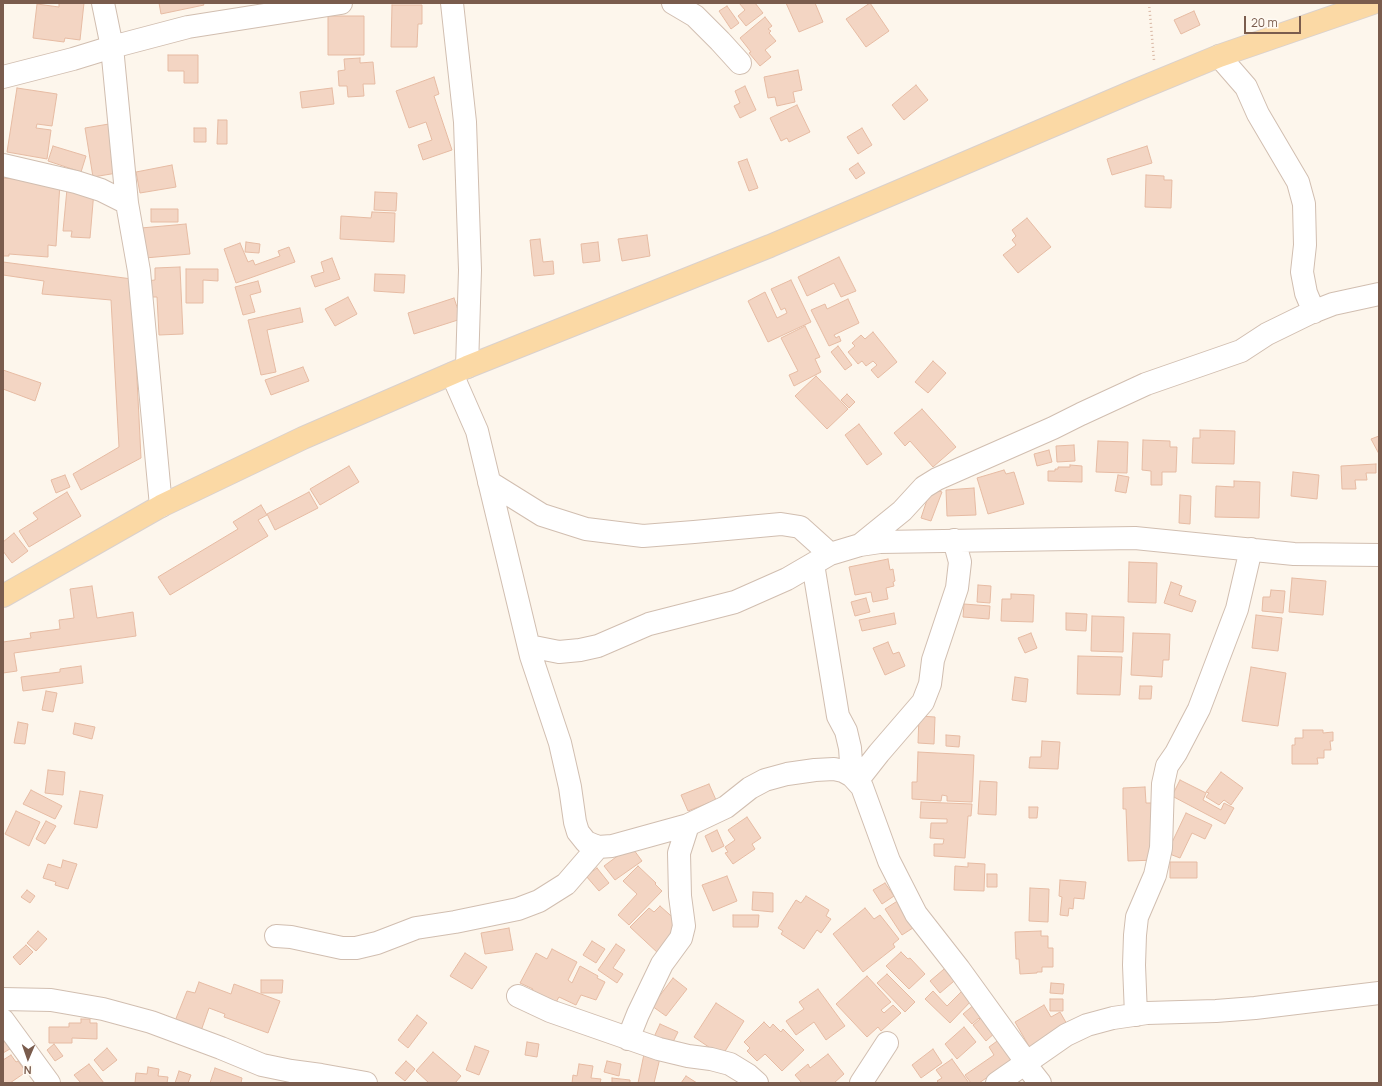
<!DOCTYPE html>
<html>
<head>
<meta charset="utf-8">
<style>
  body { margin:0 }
  #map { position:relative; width:1382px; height:1086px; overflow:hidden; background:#fdf6ec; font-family:Manrope,sans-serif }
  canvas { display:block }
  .frame { position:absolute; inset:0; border:4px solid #7a5c4d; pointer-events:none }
  .north { position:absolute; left:8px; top:1038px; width:40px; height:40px; -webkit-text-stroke:3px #fffaf3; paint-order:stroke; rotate:182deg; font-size:11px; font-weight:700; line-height:16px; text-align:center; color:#7a5c4d }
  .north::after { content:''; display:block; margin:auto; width:14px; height:18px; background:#7a5c4d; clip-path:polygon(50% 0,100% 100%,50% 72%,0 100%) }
  .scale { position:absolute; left:1244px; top:16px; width:57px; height:18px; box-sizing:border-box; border:2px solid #7a5c4d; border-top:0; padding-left:5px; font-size:12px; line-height:14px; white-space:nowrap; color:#7a5c4d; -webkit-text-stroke:3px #fffaf3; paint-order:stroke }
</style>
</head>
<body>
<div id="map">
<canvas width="1382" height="1086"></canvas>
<div class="frame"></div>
<div class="north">N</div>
<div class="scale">20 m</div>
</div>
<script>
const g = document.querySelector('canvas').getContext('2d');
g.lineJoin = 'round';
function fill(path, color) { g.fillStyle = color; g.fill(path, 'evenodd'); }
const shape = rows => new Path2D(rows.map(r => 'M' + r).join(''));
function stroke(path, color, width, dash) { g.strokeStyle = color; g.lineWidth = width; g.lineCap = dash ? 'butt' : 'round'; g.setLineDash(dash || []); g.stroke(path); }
const building = shape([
  [59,3,84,3,80,40,65,38,64,42,33,38,37,4,59,7,59,3],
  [159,3,203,3,204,5,161,14,159,3],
  [739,3,755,3,763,13,746,26,738,16,745,10,739,3],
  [786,3,815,3,823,22,799,32,786,3],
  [870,3,889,31,866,47,846,19,870,3],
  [392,5,422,5,422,24,418,24,417,47,391,47,392,5],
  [727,6,739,23,731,29,719,11,727,6],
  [1194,11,1200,25,1181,34,1174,20,1194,11],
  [328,16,364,16,364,55,328,55,328,16],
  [765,17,772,26,768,29,771,31,769,33,776,41,765,50,771,57,760,66,749,53,751,52,740,38,765,17],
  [168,55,198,55,198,83,184,83,184,71,168,71,168,55],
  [360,58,360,63,373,62,375,84,363,84,364,96,348,97,347,86,339,86,338,71,345,70,344,59,360,58],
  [798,70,802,90,793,92,795,102,777,106,775,97,768,98,764,77,798,70],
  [434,77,439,94,434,96,452,150,423,160,418,145,432,140,426,122,409,128,396,91,434,77],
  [916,85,928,100,904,120,892,105,916,85],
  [745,86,756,110,740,118,734,106,740,103,735,91,745,86],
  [17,88,57,94,52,126,37,124,36,128,51,130,47,159,7,152,17,88],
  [332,88,334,104,302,108,300,92,332,88],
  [797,105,810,132,789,142,787,138,781,141,770,118,797,105],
  [218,120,227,120,227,144,217,144,218,120],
  [109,124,117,173,93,177,85,128,109,124],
  [194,128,206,128,206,142,194,142,194,128],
  [862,128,872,145,858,154,847,137,862,128],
  [53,146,86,156,81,172,48,161,53,146],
  [1147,146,1152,163,1112,175,1107,159,1147,146],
  [747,159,758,188,749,191,738,162,747,159],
  [858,163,865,173,856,179,849,169,858,163],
  [172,165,176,187,140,193,136,172,172,165],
  [1146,175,1164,176,1164,180,1172,180,1171,208,1145,207,1146,175],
  [3,178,60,183,56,246,48,245,48,257,9,254,9,256,3,256,3,178],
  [67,189,94,191,90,238,71,237,72,231,63,231,67,189],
  [375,192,397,193,396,211,374,210,375,192],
  [151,209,178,209,178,222,151,222,151,209],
  [372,212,395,213,394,242,340,239,341,216,371,218,372,212],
  [1027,218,1051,247,1018,273,1003,255,1016,245,1012,240,1016,236,1012,230,1027,218],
  [186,224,190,254,145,258,141,228,186,224],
  [647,235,650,256,622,261,618,239,647,235],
  [540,239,543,262,553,261,554,274,534,276,530,240,540,239],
  [246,242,260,244,259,253,245,252,246,242],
  [598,242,600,261,583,263,581,244,598,242],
  [240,243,248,262,253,260,255,265,280,256,278,251,289,247,295,262,236,283,224,249,240,243],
  [839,257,856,291,841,297,834,283,807,296,798,277,839,257],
  [332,258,340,279,315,287,311,276,324,272,321,262,332,258],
  [3,262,132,279,141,458,81,490,73,474,119,447,111,300,42,294,44,281,3,275,3,262],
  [180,267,183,334,159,335,157,297,146,297,146,281,155,280,155,268,180,267],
  [186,269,218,269,218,281,203,280,203,303,186,303,186,269],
  [375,274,405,275,404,293,374,291,375,274],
  [791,280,811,322,768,342,748,301,765,292,777,318,787,313,785,308,781,310,771,289,791,280],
  [258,281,261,292,250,295,255,312,243,315,235,287,258,281],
  [348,297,357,314,335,326,325,309,348,297],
  [454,298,461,319,414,334,408,313,454,298],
  [848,299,859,323,834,335,836,338,839,336,841,341,829,346,811,310,825,304,827,309,848,299],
  [300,308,303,322,267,330,276,372,261,375,248,320,300,308],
  [805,326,820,357,815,359,821,372,794,386,789,375,798,371,781,338,805,326],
  [873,332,897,362,878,378,871,370,877,365,873,361,866,366,862,361,858,364,848,352,855,346,852,343,861,335,865,339,873,332],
  [838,346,852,365,845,370,831,352,838,346],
  [933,361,946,373,928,393,915,382,933,361],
  [303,367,309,381,271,395,265,380,303,367],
  [3,370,41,383,35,401,3,389,3,370],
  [816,376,848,409,827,429,795,396,816,376],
  [847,394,855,402,849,408,841,400,847,394],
  [922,409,956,447,933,467,910,441,905,446,894,433,922,409],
  [859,424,882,454,867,465,845,435,859,424],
  [1200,430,1235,431,1234,464,1192,463,1193,438,1200,438,1200,430],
  [1379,436,1379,454,1371,439,1379,436],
  [1143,440,1170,441,1170,447,1177,447,1176,472,1162,472,1162,485,1151,485,1151,471,1142,470,1143,440],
  [1098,441,1128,442,1127,473,1096,472,1098,441],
  [1074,445,1075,461,1057,462,1056,446,1074,445],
  [1049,450,1052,462,1037,466,1034,454,1049,450],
  [1376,464,1376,473,1366,473,1367,480,1355,480,1356,489,1342,489,1341,466,1376,464],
  [1070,465,1082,466,1082,482,1048,481,1048,471,1055,471,1055,469,1058,469,1058,467,1070,467,1070,465],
  [349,466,359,482,320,505,310,489,349,466],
  [1004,470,1006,474,1014,472,1024,504,988,514,977,478,1004,470],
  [1293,472,1319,475,1317,499,1291,496,1293,472],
  [65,475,70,487,56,493,51,480,65,475],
  [1118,475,1129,477,1126,493,1115,491,1118,475],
  [1234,481,1260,482,1259,518,1215,517,1216,486,1234,487,1234,481],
  [931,488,942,492,931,521,921,518,931,488],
  [974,488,976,515,947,516,946,490,974,488],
  [67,492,81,516,29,547,19,531,38,519,33,513,67,492],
  [309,492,318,508,275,530,267,514,309,492],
  [1180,495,1191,496,1190,524,1179,523,1180,495],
  [261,505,267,515,258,520,268,536,170,595,158,577,238,529,233,522,261,505],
  [14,533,28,551,12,563,3,551,3,542,14,533],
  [888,559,890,570,893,569,895,581,893,582,894,586,886,588,888,599,873,602,871,592,855,595,849,567,888,559],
  [1129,562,1157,563,1156,603,1128,602,1129,562],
  [1292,578,1326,581,1323,615,1289,612,1292,578],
  [1171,582,1182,586,1179,595,1196,601,1192,612,1164,603,1171,582],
  [978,585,991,586,990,603,977,602,978,585],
  [92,586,97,618,133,612,136,636,14,653,17,671,3,673,3,642,31,638,30,633,60,629,59,620,74,618,70,589,92,586],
  [1271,590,1285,591,1283,613,1262,611,1263,597,1270,597,1271,590],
  [1011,594,1034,595,1033,622,1001,621,1002,599,1011,599,1011,594],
  [866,598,870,612,855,616,851,602,866,598],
  [964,604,990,606,989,619,963,617,964,604],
  [894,613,896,624,862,631,859,620,894,613],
  [1066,613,1087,614,1086,631,1066,630,1066,613],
  [1256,615,1282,618,1278,651,1252,648,1256,615],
  [1092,616,1124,617,1123,652,1091,651,1092,616],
  [1031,633,1037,648,1025,653,1018,638,1031,633],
  [1133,633,1170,634,1169,660,1163,660,1162,677,1131,675,1133,633],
  [888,642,893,654,899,652,905,666,885,675,873,648,888,642],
  [1078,656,1122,657,1120,695,1077,694,1078,656],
  [81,666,83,683,23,691,21,677,60,672,60,669,81,666],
  [1251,667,1286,673,1278,726,1242,721,1251,667],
  [1015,677,1028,679,1026,702,1012,700,1015,677],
  [1140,686,1152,686,1151,699,1139,699,1140,686],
  [46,691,57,693,53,712,42,710,46,691],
  [919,716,935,717,934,744,918,743,919,716],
  [18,722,28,724,25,744,14,743,18,722],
  [75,723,95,727,92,739,73,734,75,723],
  [1303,730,1323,730,1323,733,1333,732,1333,741,1330,741,1331,750,1324,750,1324,758,1317,758,1318,764,1292,764,1292,745,1295,745,1295,738,1303,738,1303,730],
  [946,735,960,736,959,747,946,746,946,735],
  [1042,741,1060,742,1058,769,1029,768,1030,757,1041,757,1042,741],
  [918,752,974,755,972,802,947,801,947,796,942,795,941,801,912,799,912,782,917,782,918,752],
  [48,770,65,772,63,795,45,793,48,770],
  [1221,772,1243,788,1231,805,1224,800,1219,805,1206,797,1209,793,1206,792,1221,772],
  [1180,780,1206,793,1203,800,1221,810,1224,803,1234,808,1225,824,1172,796,1180,780],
  [980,781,997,782,996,815,978,814,980,781],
  [709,784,716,800,688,811,681,795,709,784],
  [1145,787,1146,803,1154,803,1156,860,1128,861,1126,809,1123,809,1123,788,1145,787],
  [31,790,62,806,55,819,23,804,31,790],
  [80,791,103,795,97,828,74,824,80,791],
  [921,802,972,804,971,816,968,816,965,858,934,856,934,844,943,844,944,839,930,838,931,823,947,823,947,819,920,818,921,802],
  [1029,807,1038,807,1037,818,1029,818,1029,807],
  [16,811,40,822,29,846,5,834,16,811],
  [1186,813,1212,825,1205,839,1192,833,1180,858,1167,853,1186,813],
  [747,817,761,838,752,844,755,849,733,864,725,853,728,852,725,847,735,840,728,830,747,817],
  [46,821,56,826,45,844,36,839,46,821],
  [717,830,724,846,712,852,705,836,717,830],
  [631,846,642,861,615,880,604,866,631,846],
  [63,860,77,864,68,889,55,885,56,882,43,878,48,864,61,868,63,860],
  [1170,862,1197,862,1197,878,1170,878,1170,862],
  [968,863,985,864,984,891,954,890,955,866,968,867,968,863],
  [638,866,656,883,655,884,662,891,629,925,618,915,637,894,623,881,638,866],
  [597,868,609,883,599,891,586,876,597,868],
  [987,874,997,874,997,887,987,887,987,874],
  [727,876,737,901,713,911,702,885,727,876],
  [1060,880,1086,882,1084,899,1074,898,1073,909,1069,908,1068,916,1060,915,1062,897,1059,896,1060,880],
  [885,883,894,896,882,904,873,890,885,883],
  [1030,888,1049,889,1048,922,1029,921,1030,888],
  [27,890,35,896,30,903,21,897,27,890],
  [753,892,773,893,773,912,752,910,753,892],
  [806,896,829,910,826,916,831,919,821,933,817,930,804,949,781,934,783,931,778,928,796,900,801,903,806,896],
  [899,900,916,926,902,935,885,909,899,900],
  [660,906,678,922,672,929,678,934,659,954,630,927,649,908,654,912,660,906],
  [865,908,874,919,880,915,899,939,893,944,895,947,863,972,833,934,865,908],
  [733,915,759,915,758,927,733,927,733,915],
  [509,928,513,950,485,954,481,933,509,928],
  [38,931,47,939,36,951,27,943,38,931],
  [1041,931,1041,936,1048,936,1048,948,1053,948,1053,967,1042,967,1042,972,1037,972,1037,973,1020,974,1019,959,1016,959,1015,932,1041,931],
  [592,941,605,949,596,963,583,955,592,941],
  [616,944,625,950,613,968,623,974,617,983,598,970,616,944],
  [26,945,33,952,20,965,13,957,26,945],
  [552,949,577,962,568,980,572,983,580,966,598,976,597,978,605,982,596,1000,581,995,576,1005,559,997,555,1004,531,992,533,989,520,983,536,953,547,959,552,949],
  [901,952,908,959,910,958,925,974,909,989,886,966,901,952],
  [465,953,487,967,472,989,450,976,465,953],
  [950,964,960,976,940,993,930,981,950,964],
  [887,974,915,1002,905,1012,877,983,887,974],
  [867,976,891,1002,881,1010,884,1013,893,1005,901,1013,881,1031,878,1027,867,1037,836,1004,867,976],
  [673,978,687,989,666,1016,652,1006,673,978],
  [261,980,283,980,282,993,261,993,261,980],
  [199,982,231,994,234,984,280,1001,268,1033,224,1017,225,1014,209,1008,201,1031,175,1021,187,991,195,993,199,982],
  [1051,983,1064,984,1063,994,1050,993,1051,983],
  [818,989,845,1026,826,1040,814,1022,796,1035,786,1021,804,1009,799,1002,818,989],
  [963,990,973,999,950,1023,925,999,933,991,947,1006,963,990],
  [1050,999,1063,999,1063,1011,1050,1011,1050,999],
  [716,1003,744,1021,722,1056,694,1037,716,1003],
  [975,1004,997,1031,986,1041,973,1025,980,1019,979,1018,972,1024,963,1014,975,1004],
  [1044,1005,1051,1017,1060,1012,1068,1026,1030,1048,1015,1022,1044,1005],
  [417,1015,427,1023,408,1048,398,1040,417,1015],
  [81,1019,90,1019,90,1023,97,1023,97,1039,72,1038,72,1043,49,1043,49,1027,69,1027,69,1023,81,1023,81,1019],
  [764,1022,770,1028,773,1024,781,1032,783,1029,804,1050,782,1071,765,1054,757,1061,747,1051,750,1048,744,1042,764,1022],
  [660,1024,678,1032,671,1046,654,1037,660,1024],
  [964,1027,976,1042,957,1059,945,1044,964,1027],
  [10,1038,15,1046,3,1053,3,1043,10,1038],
  [1000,1039,1014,1059,979,1083,971,1083,965,1075,994,1055,989,1047,1000,1039],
  [527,1042,539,1044,537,1057,525,1055,527,1042],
  [54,1044,63,1056,55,1061,47,1050,54,1044],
  [475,1046,489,1051,479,1075,466,1070,475,1046],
  [107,1048,117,1060,103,1071,94,1060,107,1048],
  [933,1049,942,1063,921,1078,912,1065,933,1049],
  [433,1052,461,1076,455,1083,429,1083,416,1071,433,1052],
  [644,1054,660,1058,654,1083,638,1083,644,1054],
  [828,1054,844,1074,834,1083,802,1083,795,1075,808,1064,810,1068,828,1054],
  [11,1055,16,1062,18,1061,26,1072,10,1083,3,1083,3,1060,11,1055],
  [952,1059,969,1083,939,1083,937,1081,942,1078,936,1070,952,1059],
  [406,1061,415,1069,405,1081,395,1073,406,1061],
  [607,1061,621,1064,619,1076,604,1072,607,1061],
  [89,1064,104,1083,81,1083,74,1075,89,1064],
  [579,1064,593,1066,591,1078,601,1079,600,1083,572,1083,573,1075,577,1076,579,1064],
  [148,1067,159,1069,158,1076,168,1077,167,1083,135,1083,136,1073,147,1074,148,1067],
  [215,1068,242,1078,241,1083,210,1083,215,1068],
  [179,1071,191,1075,188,1083,175,1083,179,1071],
  [686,1076,697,1083,681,1083,686,1076],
  [612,1078,630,1080,630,1083,612,1083,612,1078]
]);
const path = shape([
  [1149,3,1154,60]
]);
const minor = shape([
  [103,3,112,47,127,203,139,271,161,506],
  [452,3,465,122,470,270,467,367],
  [673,3,695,16,720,41,740,63],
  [1219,56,1246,87,1258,114,1298,182,1304,204,1305,245,1302,272,1306,293,1314,312],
  [3,77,73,59,112,47,188,27,341,3],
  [3,165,76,182,101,190,127,203],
  [452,374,477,431,531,656,560,743,570,787,575,822,578,832,586,842,598,847,612,846,688,825,726,807,750,788,765,780,787,774,815,770,834,769,843,771,852,776,862,787,889,861,916,914,959,969,1027,1063],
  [489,482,542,515,586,529,643,536,694,532,781,524,800,527,830,554],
  [860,545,902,511,924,487,937,479,1053,428,1081,414,1146,384,1241,351,1267,334,1310,313,1333,304,1379,294],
  [813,564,838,716,846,731,850,748,852,776],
  [529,646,559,652,580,650,598,646,649,624,735,602,787,579,830,554,860,545,880,542,1135,538,1294,554,1379,555],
  [857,781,879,753,923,702,930,684,933,660,957,588,960,562,954,540],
  [276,936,291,937,342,948,356,948,377,943,416,928,455,922,518,909,539,901,566,884,598,847],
  [518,996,550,1011,659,1049,688,1056,711,1059,730,1064,748,1075,757,1083],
  [3,999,51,1000,103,1009,151,1022,221,1048,262,1065,291,1071,321,1075,366,1083],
  [1136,1015,1134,965,1135,935,1137,917,1155,875,1161,848,1163,784,1167,766,1176,753,1199,709,1237,609,1251,549],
  [3,1020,49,1083],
  [628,1039,638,1014,662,964,681,938,684,926,680,896,679,853,688,825],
  [1025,1064,1040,1083],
  [861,1083,887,1043],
  [997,1083,1066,1035,1087,1025,1113,1018,1147,1013,1216,1011,1255,1008,1379,993]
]);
const major = shape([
  [3,596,161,506,303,438,467,367,770,246,1134,91,1219,56,1373,3]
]);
fill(building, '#f3d5c3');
stroke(building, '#e6bba3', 1);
stroke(minor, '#d1beb0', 24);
stroke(major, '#dad1cd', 24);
stroke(path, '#d9b8a5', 2.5, [1, 3]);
stroke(minor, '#fff', 22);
stroke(major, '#fbd9a5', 22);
</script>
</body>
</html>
